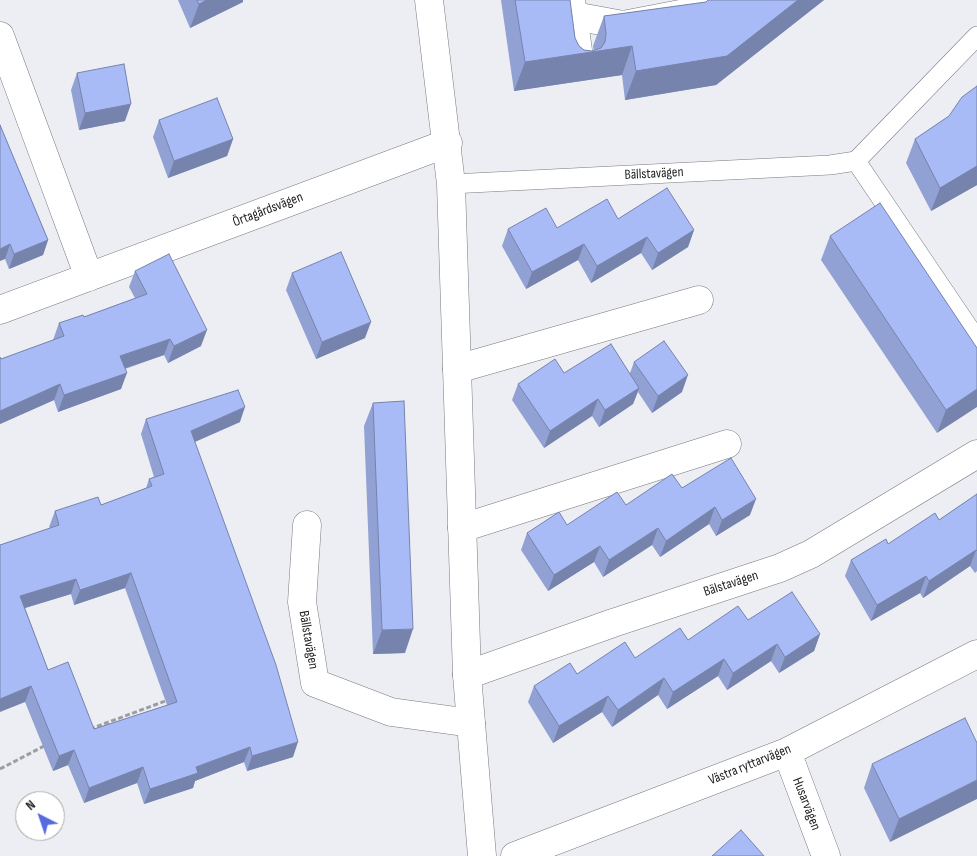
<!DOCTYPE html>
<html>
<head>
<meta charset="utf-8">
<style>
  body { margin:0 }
  #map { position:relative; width:977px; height:856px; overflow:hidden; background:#eceef3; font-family:"Sofia Sans Condensed",sans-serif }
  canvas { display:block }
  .north { position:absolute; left:15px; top:791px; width:50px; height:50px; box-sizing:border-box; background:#fff; border:1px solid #a7a7a8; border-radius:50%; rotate:319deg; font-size:14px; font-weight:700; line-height:20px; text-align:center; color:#222325 }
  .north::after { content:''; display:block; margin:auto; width:18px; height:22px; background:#5769df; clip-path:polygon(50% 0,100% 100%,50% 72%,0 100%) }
</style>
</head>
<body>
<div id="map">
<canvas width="977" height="856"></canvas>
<div class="north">N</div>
</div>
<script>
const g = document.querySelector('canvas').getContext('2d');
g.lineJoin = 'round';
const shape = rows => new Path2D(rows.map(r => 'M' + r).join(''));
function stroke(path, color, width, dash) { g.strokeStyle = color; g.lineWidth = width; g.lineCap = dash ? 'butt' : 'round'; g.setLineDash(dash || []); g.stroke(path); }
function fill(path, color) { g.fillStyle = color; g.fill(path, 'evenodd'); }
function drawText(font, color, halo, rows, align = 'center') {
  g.font = font + ' "Sofia Sans Condensed",sans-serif'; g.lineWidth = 4; g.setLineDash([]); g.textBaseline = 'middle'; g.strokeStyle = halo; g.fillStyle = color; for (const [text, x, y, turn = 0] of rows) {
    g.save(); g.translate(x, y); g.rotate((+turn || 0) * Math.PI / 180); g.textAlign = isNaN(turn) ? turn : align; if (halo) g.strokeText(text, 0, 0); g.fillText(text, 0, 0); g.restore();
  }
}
const path = shape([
  [90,729,168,700],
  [0,769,46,745]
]);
const service = shape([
  [977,36,856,161,977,340],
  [451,184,830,165,856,161]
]);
const minor = shape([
  [571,0,580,65],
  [574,16,623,25,696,11,711,0],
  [0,36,89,277],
  [0,310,448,143],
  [457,369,699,300],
  [307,525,302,602,315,683,391,712,471,723],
  [462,528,727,444],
  [467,675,613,623,780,568,811,554,977,454],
  [787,752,826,856],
  [515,856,787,752,977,654]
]);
const tertiary = shape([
  [429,0,451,184,467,675,482,856]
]);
const wall = shape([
  [178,0,243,0,243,2,190,28],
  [501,0,570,0,575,38,579,46,584,50,592,51,594,51,593,46,604,16,706,2,708,0,824,0,716,85,625,100,622,75,514,91],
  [77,73,125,121,79,130,71,90],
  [949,116,977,185,931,211,906,163,915,139],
  [159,120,233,139,227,156,168,178,153,137],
  [0,125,48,240,43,255,9,269,5,259],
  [618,219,694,230,688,247,652,270,641,253,591,283,578,260,526,289,502,246,508,229,557,228],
  [830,236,977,348,937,433,821,260],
  [135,271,201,346,168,363,164,355,125,369,121,389,58,412,54,400,0,424,0,357,1,359,53,340,59,323,84,317,135,298,129,287],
  [292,273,365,338,316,359,286,290],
  [634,362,682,392,652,413,638,392,633,404,599,427,592,416,544,448,512,400,518,384,564,373,630,373],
  [373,403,405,653,373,654,364,426],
  [146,419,240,422,195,442,293,757,247,771,244,762,195,781,193,788,144,804,137,783,84,803,68,765,53,771,25,702,0,545,50,528,49,527,55,511,101,505,146,488,149,479,154,477,141,434],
  [125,588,167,705,94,729,48,670,25,608,71,594,74,605],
  [682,488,750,515,716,536,709,524,660,557,652,545,603,577,594,562,548,591,521,550,527,533,567,525,626,505],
  [977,494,977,571,975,573,970,566,923,598,920,593,871,621,845,576,851,560,888,544,939,520],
  [748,620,820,634,814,651,779,673,771,661,727,690,718,676,667,709,658,695,612,727,602,712,553,743,528,702,534,686,635,658],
  [977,743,890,842,864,788,872,764]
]);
const shadedWall = shape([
  [207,0,243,0,243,2,190,28,199,4],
  [798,0,824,0,716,85,625,100,636,71],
  [632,46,622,75,514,91,525,62],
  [131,104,125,121,79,130,85,113],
  [233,139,227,156,168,178,174,161],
  [977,159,977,185,931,211,940,188],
  [694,230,688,247,652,270,658,253],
  [647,237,641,253,591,283,597,266],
  [48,240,43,255,9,269,14,254],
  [10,244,5,259,0,261,0,249],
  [584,244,578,260,526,289,532,272],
  [371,322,365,338,316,359,322,342],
  [207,330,201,346,168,363,174,346],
  [170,339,164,355,114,372,120,356],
  [127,373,121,389,58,412,64,395],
  [688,375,682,392,652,413,658,396],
  [60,384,54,400,0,424,0,411],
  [639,388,633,404,599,427,605,410],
  [977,389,977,407,937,433,946,410],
  [598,399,592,416,544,448,550,431],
  [245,407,240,422,185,446,191,431],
  [756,499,750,515,716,536,722,520],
  [715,507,709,524,660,557,666,541],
  [658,528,652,545,603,577,609,560],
  [600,546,594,562,548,591,554,575],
  [976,550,970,566,923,598,929,581],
  [131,573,125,588,74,605,80,590],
  [926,576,920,593,871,621,877,605],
  [76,579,71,594,15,611,20,596],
  [413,629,405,653,373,654,382,630],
  [820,634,814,651,779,673,785,657],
  [777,644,771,661,727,690,733,673],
  [724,659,718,676,667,709,673,692],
  [664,678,658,695,612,727,618,710],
  [31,686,25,702,0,712,0,699],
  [608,696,602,712,553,743,559,726],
  [298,742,293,757,247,771,252,756],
  [250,747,244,762,195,781,193,788,144,804,150,789,196,767],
  [74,750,68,765,53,771,59,756],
  [143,767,137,783,84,803,89,788],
  [977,780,977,799,890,842,899,819]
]);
const building = shape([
  [197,0,207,0,199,4,197,0],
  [515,0,570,0,575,38,579,46,584,50,592,51,601,48,605,42,606,34,604,16,706,2,708,0,798,0,727,56,636,71,632,46,525,62,515,0],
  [124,64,131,104,85,113,77,73,124,64],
  [977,86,977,166,940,188,915,139,949,116,962,97,977,86],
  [217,98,233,139,174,161,159,120,217,98],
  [0,125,48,240,14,254,10,244,0,249,0,125],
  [667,188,694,230,658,253,647,237,597,266,584,244,532,272,508,229,546,208,557,228,607,199,618,219,667,188],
  [880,203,977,348,977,389,946,410,830,236,880,203],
  [341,252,371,322,322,342,292,273,341,252],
  [169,254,207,330,174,346,170,339,120,356,127,373,64,395,60,384,0,411,0,357,1,359,64,336,59,323,83,315,84,317,147,294,135,271,169,254],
  [664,341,688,375,658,396,634,362,664,341],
  [611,344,639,388,605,410,598,399,550,431,518,384,555,359,564,373,611,344],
  [238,390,245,407,191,431,276,665,298,742,252,756,250,747,196,767,198,773,150,789,143,767,89,788,74,750,59,756,31,686,0,699,0,545,59,525,55,511,98,497,101,505,152,486,149,479,164,474,146,419,238,390],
  [131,573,177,702,94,729,68,662,48,670,20,596,76,579,80,590,131,573],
  [404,401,413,629,382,630,373,403,404,401],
  [731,458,756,499,722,520,715,507,666,541,658,528,609,560,600,546,554,575,527,533,559,512,567,525,617,492,626,505,672,474,682,488,731,458],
  [977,494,977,551,976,550,929,581,926,576,877,605,851,560,886,539,888,544,935,513,939,520,977,494],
  [792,592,820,634,785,657,777,644,733,673,724,659,673,692,664,678,618,710,608,696,559,726,534,686,570,663,577,674,625,642,635,658,680,628,688,640,738,606,748,620,792,592],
  [965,718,977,743,977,780,899,819,872,764,965,718],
  [741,830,764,856,712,856,741,830]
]);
const streetNames = [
  ["Bällstavägen",654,174,-3],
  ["Örtagårdsvägen",268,210,-21],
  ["Bälstavägen",731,584,-18],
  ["Bällstavägen",308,640,80],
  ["Västra ryttarvägen",750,765,-22],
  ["Husarvägen",806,804,69]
];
stroke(service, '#787a7f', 20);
stroke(minor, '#787a7f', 29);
stroke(tertiary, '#787a7f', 29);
stroke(path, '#9d9ea2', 3, [5, 2.5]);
stroke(service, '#fff', 19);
stroke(minor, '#fff', 28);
stroke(tertiary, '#fff', 28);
fill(wall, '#91a1d4');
fill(shadedWall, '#7683ac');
fill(building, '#a9bbf6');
stroke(building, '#7683ac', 1);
drawText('14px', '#222325', '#fff', streetNames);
</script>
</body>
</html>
